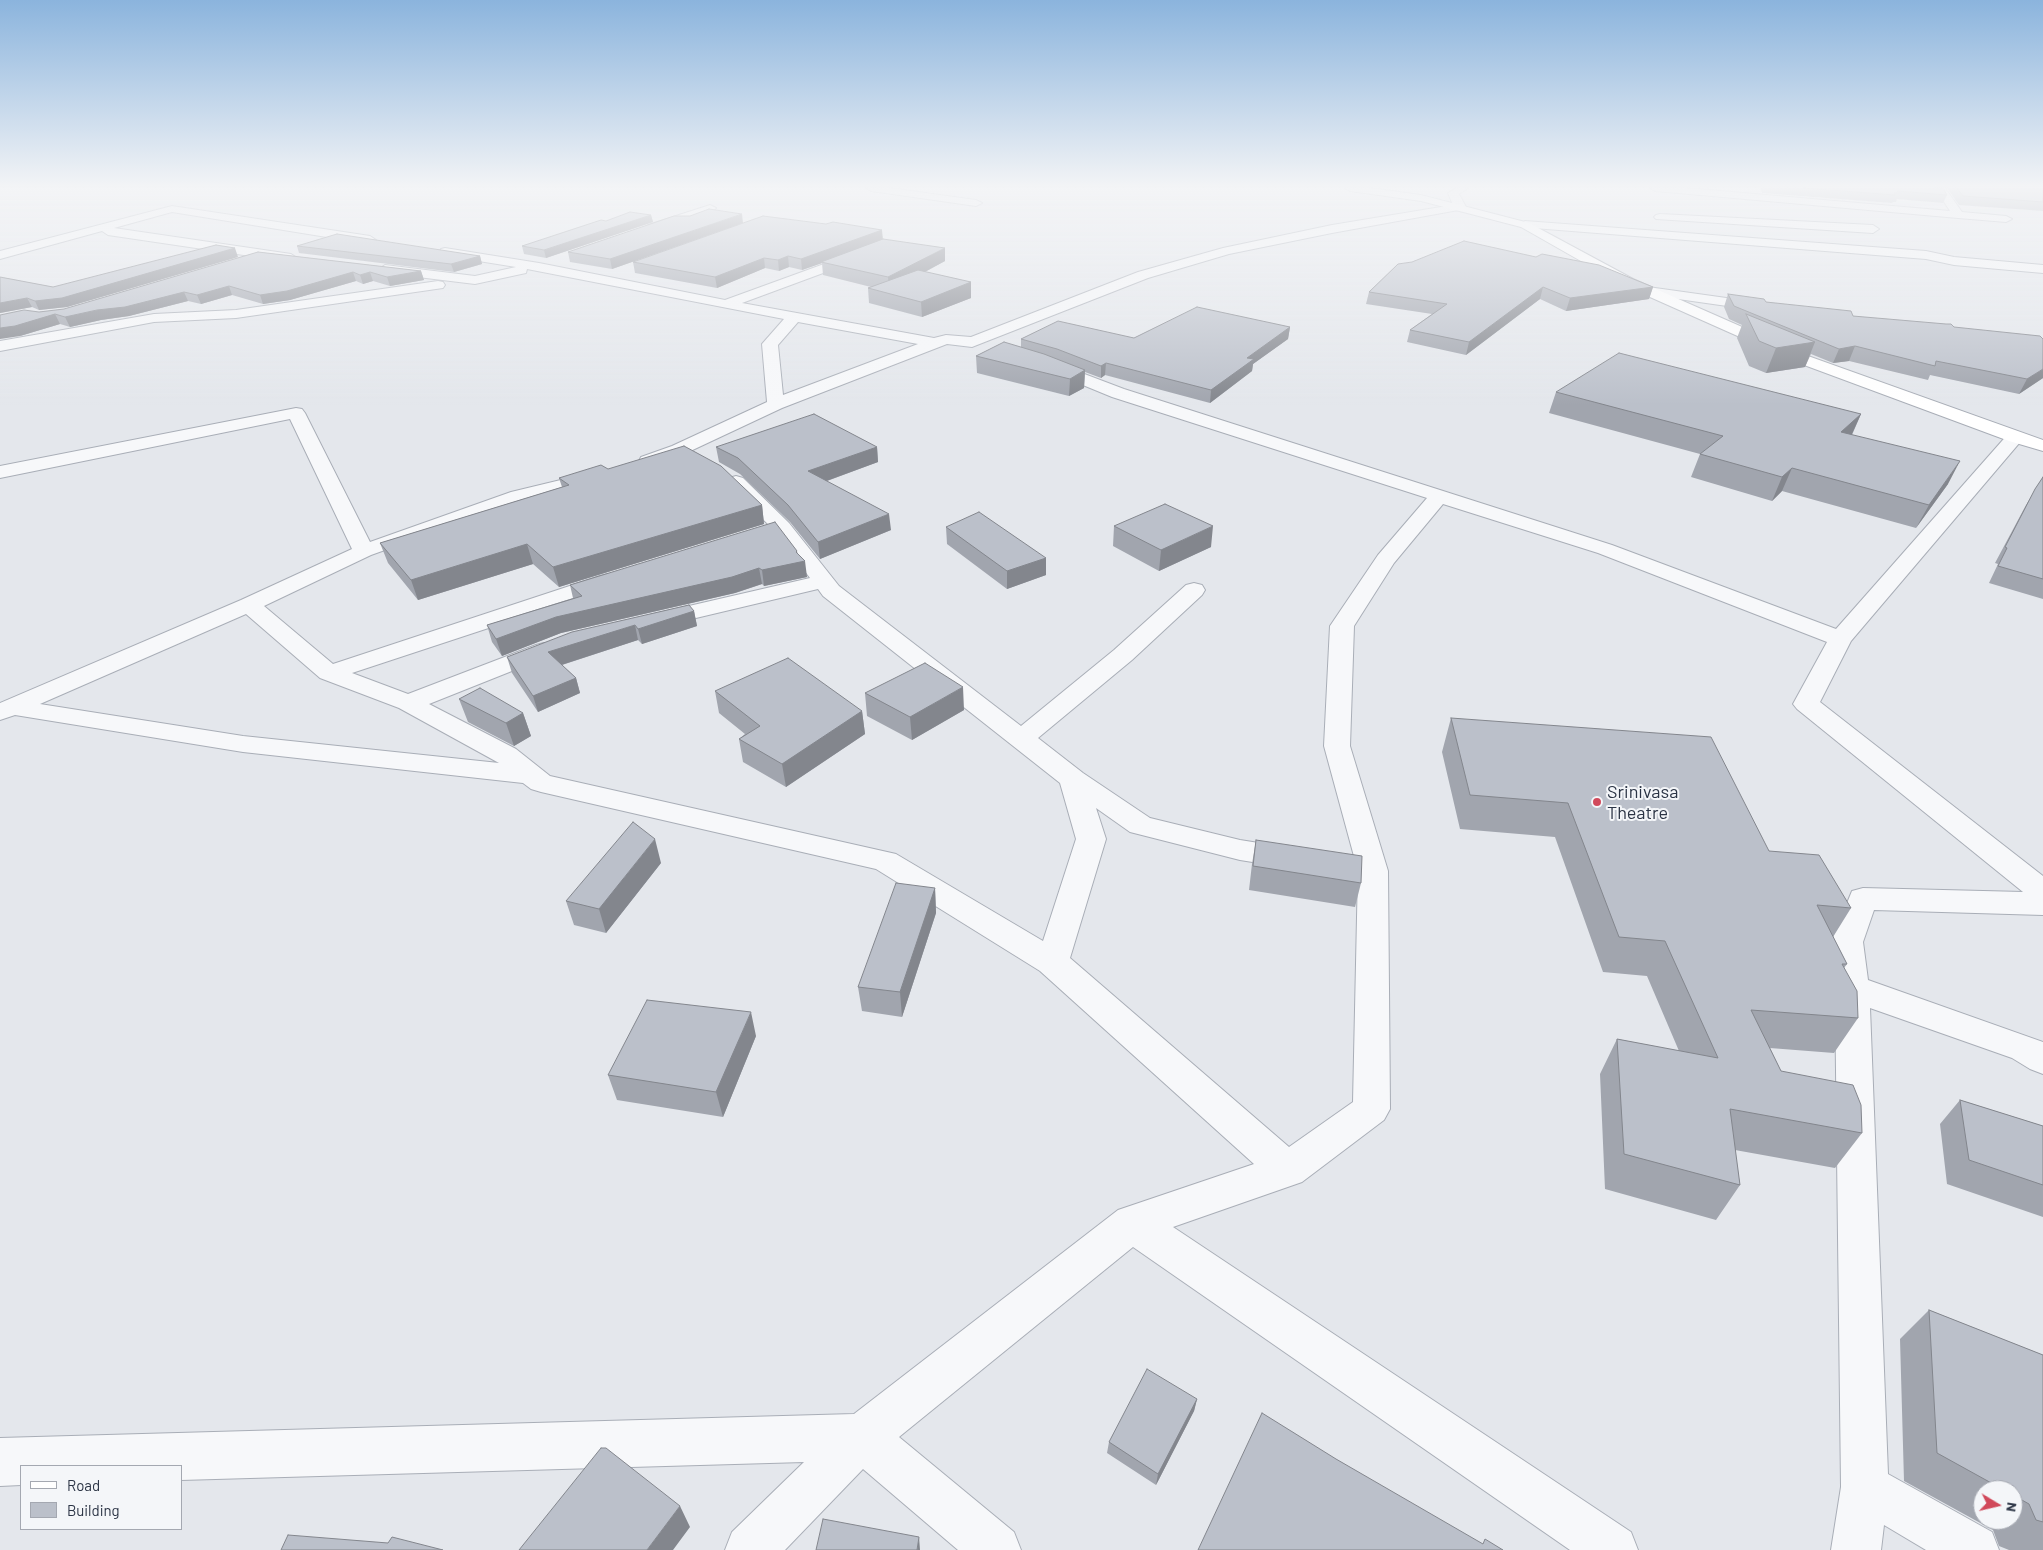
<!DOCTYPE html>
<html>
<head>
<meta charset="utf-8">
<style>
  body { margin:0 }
  #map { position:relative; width:2043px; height:1550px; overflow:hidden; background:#e4e7ec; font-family:Barlow,sans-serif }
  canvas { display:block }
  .legend { position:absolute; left:20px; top:1465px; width:162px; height:65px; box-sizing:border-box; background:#f4f6f9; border:1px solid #a4a8b1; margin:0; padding:6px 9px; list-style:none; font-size:15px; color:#2b3445 }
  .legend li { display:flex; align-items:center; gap:10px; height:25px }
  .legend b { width:25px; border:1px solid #a4a8b1 }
  .north { position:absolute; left:1973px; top:1480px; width:50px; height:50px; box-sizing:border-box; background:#f4f6f9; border:1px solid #a4a8b1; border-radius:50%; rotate:99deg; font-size:14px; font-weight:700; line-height:20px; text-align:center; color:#2b3445 }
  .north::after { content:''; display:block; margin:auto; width:18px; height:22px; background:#d1495b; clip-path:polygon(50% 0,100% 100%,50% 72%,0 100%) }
</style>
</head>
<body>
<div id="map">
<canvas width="2043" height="1550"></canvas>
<ul class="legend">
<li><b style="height:6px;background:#fff"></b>Road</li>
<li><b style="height:14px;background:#bbc0ca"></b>Building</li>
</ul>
<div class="north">N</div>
</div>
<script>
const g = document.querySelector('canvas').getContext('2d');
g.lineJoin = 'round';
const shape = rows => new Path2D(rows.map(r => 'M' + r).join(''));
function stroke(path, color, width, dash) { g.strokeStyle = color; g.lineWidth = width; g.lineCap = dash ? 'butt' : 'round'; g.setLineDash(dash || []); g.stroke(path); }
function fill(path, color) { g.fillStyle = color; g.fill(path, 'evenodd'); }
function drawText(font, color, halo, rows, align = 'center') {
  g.font = font + ' Barlow,sans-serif'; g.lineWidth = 4; g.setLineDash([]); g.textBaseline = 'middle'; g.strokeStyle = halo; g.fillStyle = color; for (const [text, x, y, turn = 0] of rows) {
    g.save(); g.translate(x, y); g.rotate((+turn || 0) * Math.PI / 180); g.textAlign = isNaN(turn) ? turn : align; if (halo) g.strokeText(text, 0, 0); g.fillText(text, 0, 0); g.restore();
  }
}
const street = shape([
  [866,188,890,188,976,200,982,203,976,206,871,191,866,188],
  [1456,188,1468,188,1459,194,1466,207,1464,209,1332,233,1229,254,1148,278,977,345,972,347,947,344,782,408,684,454,648,467,641,465,639,461,641,457,672,446,767,402,762,344,784,319,527,269,526,273,475,284,385,273,379,269,385,265,475,276,516,267,441,255,439,252,441,249,445,248,539,263,725,300,857,252,861,253,863,256,861,259,742,303,934,338,946,335,971,337,1138,272,1223,248,1332,225,1453,205,1448,193,1456,188],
  [798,322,918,344,783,395,778,345,798,322],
  [1650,188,1686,188,1950,211,1935,188,1945,188,1962,212,2006,216,2012,219,2006,222,1958,218,1655,191,1650,188],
  [710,205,716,208,714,210,656,231,648,231,646,228,648,225,710,205],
  [172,206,370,236,376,240,370,244,172,212,114,228,291,254,297,258,291,262,108,235,102,231,0,259,0,251,172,206],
  [1660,214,1873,225,1879,229,1873,233,1656,219,1654,217,1656,215,1660,214],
  [1525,221,1926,251,1954,257,2043,265,2043,273,1954,265,1926,259,1521,227,1519,225,1525,221],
  [438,281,443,282,445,285,443,288,236,318,154,322,0,351,0,341,154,314,236,310,438,281],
  [1648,287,1762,303,1769,307,1762,311,1643,294,1641,291,1643,288,1648,287],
  [1050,361,1124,389,1612,545,1836,629,2009,433,2015,432,2021,433,2024,437,2021,441,1851,641,1820,702,2043,876,2043,915,1874,910,1863,942,1868,980,2043,1042,2043,1074,2030,1069,2012,1058,1870,1008,1888,1474,1992,1532,1999,1550,1926,1550,1884,1525,1881,1550,1831,1550,1841,1487,1835,988,1831,942,1852,891,1863,888,2023,892,1797,709,1793,704,1827,642,1598,553,1443,504,1394,563,1354,626,1350,746,1388,871,1390,1109,1384,1120,1302,1182,1173,1227,1631,1532,1638,1550,1570,1550,1133,1247,899,1437,1014,1532,1021,1550,958,1550,863,1469,785,1550,725,1550,732,1532,804,1462,181,1480,181,1466,21,1466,21,1485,0,1486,0,1438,854,1414,1118,1210,1254,1164,1040,971,876,869,541,792,531,789,523,783,243,752,15,715,0,720,0,703,241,600,352,549,290,419,0,478,0,466,296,408,302,409,305,413,370,542,511,492,598,471,605,473,607,477,605,481,524,500,371,555,264,606,333,664,600,576,608,574,616,576,619,581,616,586,352,673,408,694,536,645,544,643,552,645,556,650,552,655,429,704,516,749,550,776,896,854,1043,941,1076,839,1060,783,823,596,818,589,658,627,650,625,646,620,650,615,810,578,775,531,729,486,726,482,729,478,736,476,743,478,789,523,839,586,1021,726,1114,650,1186,585,1194,583,1202,585,1205,590,1202,595,1132,660,1038,738,1083,773,1150,818,1240,840,1290,848,1301,851,1305,858,1301,865,1290,868,1240,860,1130,832,1096,808,1106,839,1070,958,1289,1147,1353,1102,1358,871,1324,746,1330,626,1378,555,1427,498,1112,397,1044,369,1042,366,1044,363,1050,361],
  [246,614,320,678,399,708,499,763,243,736,40,704,246,614]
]);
const secondary = shape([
  [1345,188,1370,188,1421,195,1529,223,1633,279,1808,356,2043,440,2043,451,2009,441,1796,362,1623,285,1521,227,1421,201,1350,191,1345,188]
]);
const wall = shape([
  [1761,188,1943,188,1947,195,1943,203,1897,199,1896,202,1893,202,1892,203,1762,193],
  [1947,188,2043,188,2043,211,1959,205],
  [651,215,653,222,546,258,524,254,522,246,606,221],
  [743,223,612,269,570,262,568,252],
  [826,224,882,230,882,239,945,261,925,272,971,282,971,298,922,317,869,303,868,288,871,287,823,275,822,263,802,270,789,267,779,271,765,268,717,288,635,273,633,262],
  [297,246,480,256,482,264,454,272,299,253],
  [258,252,421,271,424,280,390,286,373,281,363,284,356,281,290,300,263,304,232,295,201,304,188,301,129,316,101,320,70,327,60,324,20,336,39,312,64,309],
  [238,257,67,307,39,310,32,307,0,313,0,277,53,287],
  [1398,264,1653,287,1649,299,1566,311,1540,299,1466,355,1407,342,1410,330,1432,314,1366,304,1369,292],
  [1728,294,1766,302,1853,316,1954,327,2043,378,2019,394,1930,375,1928,380,1849,361,1833,363,1811,354,1805,367,1766,373,1749,366,1737,338,1742,325,1729,319,1724,307],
  [1290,327,1288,339,1253,364,1252,371,1210,403,1105,375,1101,378,1085,372,1084,388,1069,396,977,373,976,356,1021,347,1021,339,1134,338],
  [1556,392,1861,414,1852,435,1948,484,1916,528,1782,491,1772,501,1691,477,1700,454,1549,413],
  [716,447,877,447,878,462,827,481,891,530,820,559,790,522,740,474,719,462],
  [608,469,762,505,764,524,559,587,533,564,418,600,388,563,380,543,562,487,559,478],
  [2043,477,2043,599,1989,583,1998,564,1995,563,2026,505],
  [1114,526,1211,547,1159,571,1113,546],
  [946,527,1046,558,1046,575,1007,589,947,544],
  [798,554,807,577,764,586,762,584,735,593,561,633,502,656,492,642,487,625,573,598,570,585],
  [694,611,697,626,642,644,638,640,562,665,576,678,580,693,538,712,512,673,507,657],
  [715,691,862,711,865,734,786,787,743,762,739,739,745,734,719,713],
  [865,693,964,710,912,740,867,716],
  [459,699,523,713,531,736,514,746,468,722],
  [1451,718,1769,851,1851,908,1833,937,1847,964,1844,968,1858,1018,1834,1053,1770,1048,1781,1071,1862,1133,1835,1168,1735,1150,1740,1185,1716,1220,1605,1189,1600,1074,1617,1039,1679,1051,1647,976,1603,972,1555,837,1460,829,1442,752],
  [1256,840,1361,883,1355,907,1249,890,1252,864],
  [661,863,606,933,574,925,566,901],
  [935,888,936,913,902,1017,862,1011,858,987],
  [756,1036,723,1117,617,1100,608,1075],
  [1960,1100,2043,1126,2043,1217,1947,1184,1940,1124],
  [1929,1310,2043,1355,2043,1550,2009,1550,1999,1546,1993,1530,1904,1481,1900,1339],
  [1983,1490,2013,1490,2013,1520,1983,1520],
  [1197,1399,1194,1411,1156,1485,1107,1453,1109,1442]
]);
const shadedWall = shape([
  [742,214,743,223,612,269,610,259],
  [651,215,653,222,546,258,544,250],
  [882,230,883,240,821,262,822,263,802,270,801,259],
  [235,248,238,257,67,307,39,310,35,301],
  [945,248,945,261,889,291,888,277],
  [480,256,482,264,454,272,451,264],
  [788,256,789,267,779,271,778,260],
  [764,258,765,268,717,288,715,277],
  [421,271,424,280,390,286,387,277],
  [353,272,356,281,290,300,263,304,260,295],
  [370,272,373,281,363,284,360,275],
  [971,282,971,298,922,317,921,302],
  [229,286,232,295,201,304,197,295],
  [1543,287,1540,299,1466,355,1469,342],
  [1653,287,1649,299,1566,311,1570,298],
  [184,292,188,301,129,316,101,320,70,327,65,317],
  [27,298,32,307,0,313,0,303],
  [55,314,60,324,20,336,0,339,0,328],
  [1290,327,1288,339,1253,364,1252,371,1210,403,1211,390,1247,358],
  [1815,342,1805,367,1766,373,1776,348],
  [1855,346,1849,361,1833,363,1839,349],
  [1106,363,1105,375,1101,378,1101,366],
  [2043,369,2043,378,2019,394,2027,379],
  [1085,370,1084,388,1069,396,1070,379],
  [1861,414,1851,436,1841,432],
  [877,447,878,462,810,487,808,471],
  [1960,461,1948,484,1916,528,1929,505],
  [1792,468,1782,491,1772,501,1782,477],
  [762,505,764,524,559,587,553,567],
  [889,514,891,530,820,559,818,542],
  [1213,526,1211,547,1159,571,1161,550],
  [527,544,533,564,418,600,411,580],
  [797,551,799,562,805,561,807,577,764,586,762,570],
  [1046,558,1046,575,1007,589,1007,571],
  [759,568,762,584,735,593,561,633,502,656,496,639,556,617],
  [694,611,697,626,642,644,638,629],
  [635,625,638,640,552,668,548,652],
  [576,678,580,693,538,712,533,696],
  [963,687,964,710,912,740,910,717],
  [862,711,865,734,786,787,782,764],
  [523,713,531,736,514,746,506,723],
  [655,839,661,863,606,933,599,909],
  [935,888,936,913,902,1017,900,992],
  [751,1012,756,1036,723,1117,716,1092],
  [1197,1399,1194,1411,1156,1485,1158,1474],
  [680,1506,690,1527,673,1550,647,1550],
  [919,1537,920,1550,917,1550]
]);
const building = shape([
  [1803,188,1943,188,1947,195,1897,191,1900,193,1894,193,1895,195,1803,188],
  [1957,188,2043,188,2043,202,1963,196,1957,188],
  [709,209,742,214,610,259,568,252,674,216,690,216,709,209],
  [630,212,651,215,544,250,522,246,601,220,606,221,630,212],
  [763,216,826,224,833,222,882,230,801,259,788,256,778,260,764,258,715,277,633,262,763,216],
  [337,234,480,256,451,264,297,246,337,234],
  [883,239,945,248,888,277,821,262,883,239],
  [1464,241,1536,257,1542,254,1599,265,1653,287,1570,298,1543,287,1469,342,1410,330,1447,304,1369,292,1398,264,1412,262,1464,241],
  [216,245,235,248,62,298,35,301,27,298,0,303,0,277,53,287,216,245],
  [258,252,421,271,387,277,370,272,360,275,353,272,287,291,260,295,229,286,197,295,184,292,125,307,97,310,65,317,55,314,15,326,0,328,0,315,24,310,39,312,64,309,258,252],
  [918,270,971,282,921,302,868,288,918,270],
  [1728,294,1764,299,1766,302,1851,311,1853,316,1946,324,1951,324,1954,327,2040,336,2043,339,2043,369,2027,379,1936,361,1935,366,1855,346,1839,349,1734,306,1728,294],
  [1197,307,1290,327,1247,358,1254,359,1211,390,1106,363,1101,366,1057,349,1021,339,1058,321,1134,338,1197,307],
  [1746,314,1815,342,1776,348,1759,341,1746,314],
  [1004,342,1044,354,1085,370,1070,379,976,356,1004,342],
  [1619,353,1861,414,1841,432,1960,461,1929,505,1792,468,1782,477,1700,454,1723,436,1556,392,1619,353],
  [814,414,877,447,808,471,889,514,818,542,788,505,738,458,716,447,814,414],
  [684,446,721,466,762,505,553,567,527,544,411,580,380,543,569,485,559,478,601,465,608,469,684,446],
  [2043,477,2043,579,1998,566,2007,548,2005,547,2035,489,2043,477],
  [1165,504,1213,526,1161,550,1114,526,1165,504],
  [979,512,1046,558,1007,571,946,527,979,512],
  [775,522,797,551,796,552,805,561,762,570,759,568,732,577,556,617,496,639,487,625,582,596,570,585,775,522],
  [689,605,694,611,638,629,635,625,548,652,576,678,533,696,507,657,572,632,689,605],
  [788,658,862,711,782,764,739,739,760,726,715,691,788,658],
  [925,663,963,687,910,717,865,693,925,663],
  [480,688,523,713,506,723,459,699,480,688],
  [1451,718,1711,737,1769,851,1819,855,1851,908,1817,905,1847,964,1842,964,1857,991,1858,1018,1751,1010,1781,1071,1853,1085,1861,1105,1862,1133,1730,1109,1740,1185,1624,1154,1617,1039,1718,1058,1665,941,1619,937,1568,803,1470,795,1451,718],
  [633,822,655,839,599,909,566,901,633,822],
  [1256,840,1362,856,1361,883,1253,866,1256,840],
  [896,883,935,888,900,992,858,987,896,883],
  [647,1000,751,1012,716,1092,608,1075,647,1000],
  [1960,1100,2043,1126,2043,1185,1969,1160,1960,1100],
  [1929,1310,2043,1355,2043,1522,2036,1520,2029,1504,2013,1495,2013,1490,2004,1490,1937,1453,1929,1310],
  [1147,1369,1197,1399,1158,1474,1109,1442,1147,1369],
  [1262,1413,1336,1459,1483,1544,1485,1539,1503,1550,1198,1550,1262,1413],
  [601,1448,606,1448,680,1506,647,1550,519,1550,601,1448],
  [823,1519,919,1537,917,1550,816,1550,823,1519],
  [288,1535,388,1543,392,1537,443,1550,281,1550,288,1535]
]);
const markers = [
  [1597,802,5,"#d1495b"]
];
const poiNames = [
  ["Srinivasa",1607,792],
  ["Theatre",1607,813]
];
stroke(street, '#a9aeb7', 2);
stroke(secondary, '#a9aeb7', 2);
fill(street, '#f7f8fa');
fill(secondary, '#fff');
fill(wall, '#a1a5ae');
fill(shadedWall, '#83868d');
fill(building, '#bbc0ca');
stroke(building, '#83868d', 1);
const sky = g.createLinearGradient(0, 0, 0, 405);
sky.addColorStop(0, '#8bb4dd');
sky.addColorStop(0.46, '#f3f4f6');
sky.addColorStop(1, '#f3f4f600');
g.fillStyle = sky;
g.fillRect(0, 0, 2043, 405);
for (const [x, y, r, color] of markers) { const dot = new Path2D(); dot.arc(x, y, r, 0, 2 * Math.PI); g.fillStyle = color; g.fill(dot); stroke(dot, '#f4f6f9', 2); }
drawText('18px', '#2b3445', '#f4f6f9', poiNames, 'left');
</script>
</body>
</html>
